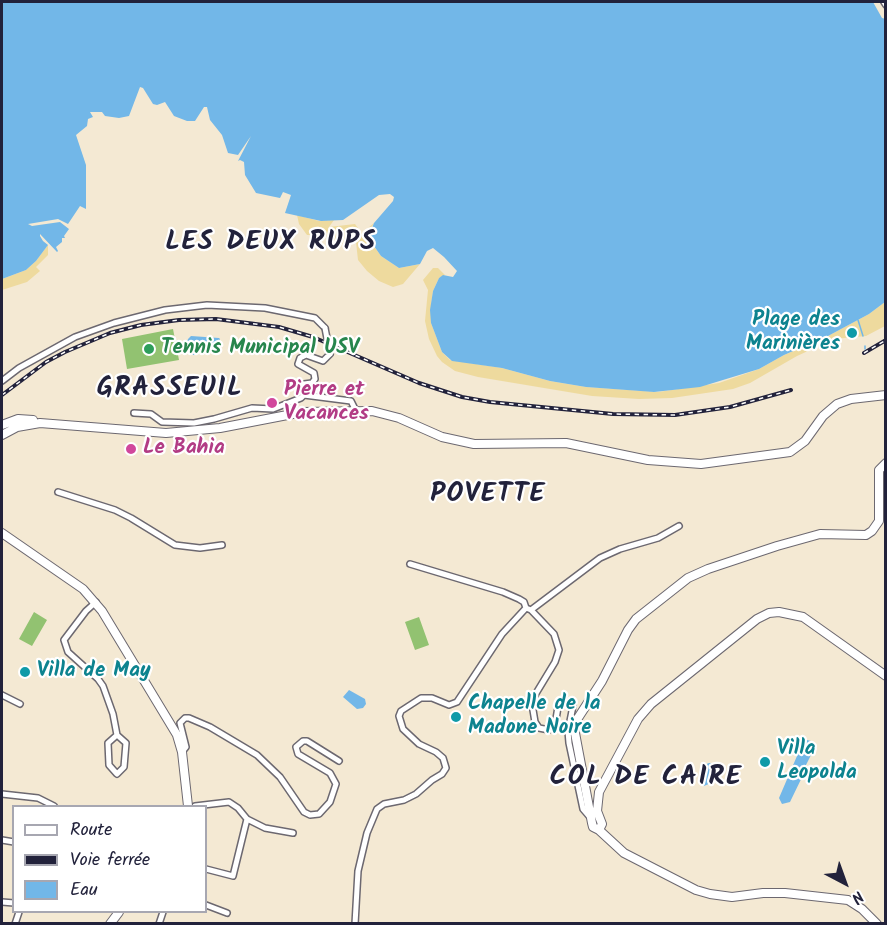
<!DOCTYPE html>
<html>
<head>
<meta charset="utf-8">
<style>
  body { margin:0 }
  #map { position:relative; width:887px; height:925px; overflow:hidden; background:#f4e9d3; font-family:Kalam,sans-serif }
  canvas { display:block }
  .frame { position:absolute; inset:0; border:3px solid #22223b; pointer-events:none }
  .legend { position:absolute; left:12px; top:805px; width:195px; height:108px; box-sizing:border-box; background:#fff; border:2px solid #a7a7b1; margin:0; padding:8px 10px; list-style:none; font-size:18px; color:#22223b }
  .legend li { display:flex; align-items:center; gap:12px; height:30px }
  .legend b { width:30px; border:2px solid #a7a7b1 }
  .north { position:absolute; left:815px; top:853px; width:60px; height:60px; -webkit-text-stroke:4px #fff; paint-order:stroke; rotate:139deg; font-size:16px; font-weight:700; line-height:24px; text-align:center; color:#22223b }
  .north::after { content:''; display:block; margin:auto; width:21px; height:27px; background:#22223b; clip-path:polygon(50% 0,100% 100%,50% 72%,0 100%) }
</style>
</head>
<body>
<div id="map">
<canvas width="887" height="925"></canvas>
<div class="frame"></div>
<ul class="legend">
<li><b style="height:8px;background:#fff"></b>Route</li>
<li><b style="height:8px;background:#22223b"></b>Voie ferrée</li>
<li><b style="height:16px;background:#72b7e8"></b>Eau</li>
</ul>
<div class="north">N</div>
</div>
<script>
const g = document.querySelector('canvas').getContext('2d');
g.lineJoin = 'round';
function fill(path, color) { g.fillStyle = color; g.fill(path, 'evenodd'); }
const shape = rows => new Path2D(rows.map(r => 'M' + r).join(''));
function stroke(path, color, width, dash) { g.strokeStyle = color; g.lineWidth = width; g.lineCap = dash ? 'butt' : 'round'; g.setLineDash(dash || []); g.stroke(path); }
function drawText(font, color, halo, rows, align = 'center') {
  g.font = font + ' Kalam,sans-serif'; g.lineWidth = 4.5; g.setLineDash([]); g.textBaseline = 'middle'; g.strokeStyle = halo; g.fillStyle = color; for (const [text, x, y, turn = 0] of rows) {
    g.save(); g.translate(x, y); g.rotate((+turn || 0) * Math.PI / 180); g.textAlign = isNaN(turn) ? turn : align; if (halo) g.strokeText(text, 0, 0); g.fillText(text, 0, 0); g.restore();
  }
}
const green = shape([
  [173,329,179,360,127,369,122,339],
  [34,612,47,620,32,646,19,639],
  [419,617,429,645,415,650,405,622]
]);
const sand = shape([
  [297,215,319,221,334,220,329,227,355,224,362,233,374,223,370,231,374,246,381,256,399,268,420,264,403,284,393,287,379,281,367,271,358,260,356,242,334,245,330,237,318,235,307,235,299,224],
  [48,245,48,255,36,267,40,271,27,282,2,290,2,279,26,270,36,261],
  [433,268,438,268,445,275,439,278,433,291,431,305,431,323,442,352,450,360,502,368,550,381,586,387,658,392,719,383,759,369,784,355,828,336,869,314,885,302,885,326,866,336,834,339,797,356,750,383,733,389,672,398,639,399,592,396,478,377,455,371,442,362,437,356,429,339,425,321,428,290,423,280]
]);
const water = shape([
  [2,2,873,2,882,18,886,19,885,302,869,314,828,336,784,355,759,369,700,387,654,392,586,387,550,381,502,368,452,361,442,352,431,323,430,310,433,291,439,278,443,275,453,277,457,271,444,257,433,248,427,251,420,264,399,268,381,256,374,246,370,233,374,223,393,201,394,197,390,194,379,195,343,220,321,221,285,213,291,195,283,192,280,198,256,193,245,175,244,162,240,160,238,161,251,136,238,155,228,153,222,135,210,120,207,107,204,107,195,121,187,121,174,116,165,102,157,105,153,104,143,88,140,87,129,116,119,118,105,116,102,112,90,112,93,117,88,119,87,126,76,135,86,165,86,209,80,206,68,224,58,219,28,224,32,226,60,222,69,229,64,236,65,238,62,238,62,242,56,247,58,251,57,252,40,234,40,236,43,241,48,245,36,261,26,270,2,279],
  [191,336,219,338,220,339,214,349,193,355,186,345,188,339],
  [349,690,365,699,366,704,363,708,357,709,343,697],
  [807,740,811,741,815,747,805,767,806,769,790,802,782,804,779,798,803,742],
  [709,763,712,763,716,770,711,783,704,786,700,784,699,779,704,765]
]);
const stream = shape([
  [858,320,863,336],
  [865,346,865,349]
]);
const street = shape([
  [884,2,886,5],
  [2,381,19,368,75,337,114,323,165,310,207,305,265,308,315,318,325,328],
  [304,395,300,387,304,384,312,383,315,379,314,373,298,364,300,358,306,355,323,361,330,354],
  [134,413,151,414,162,422,194,423,214,419,252,408,273,409,301,398,304,395,351,401,356,411],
  [58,492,115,510,131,518,175,545,200,548,222,545],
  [410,564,503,592,519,599,524,602,526,608],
  [96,602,86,611,64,640,68,652,98,679,103,686,113,714,117,735,126,743,124,767,117,774,109,765,108,743,117,735],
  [526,608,531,610,554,634,559,650,555,662,535,695,533,710,535,722,539,728,549,730,555,725,558,707,562,701,569,702,573,706,568,731,569,743,583,809,589,816],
  [531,610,600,558,620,549,658,538,679,526],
  [2,695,20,704],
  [182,752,186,747,180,723,185,718,189,718,210,727,257,755,280,777,304,812,310,815,319,814,330,802,336,784,330,773,298,754,296,747,303,741,307,741,339,761],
  [2,794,38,798,54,806],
  [195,806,229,802,238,808,247,819,265,828,293,833],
  [2,840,14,842],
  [206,869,233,876,247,819],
  [2,902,14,903],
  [206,905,227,913],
  [15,924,19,912],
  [159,924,163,912],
  [355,924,358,871,367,833,377,809,384,804,404,800,416,794,432,780,442,774,446,768,443,758,436,752,419,744,403,729,399,716,401,711,421,698,432,698,449,705,457,702,502,634,526,608]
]);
const secondary = shape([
  [2,425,18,419,33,420],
  [2,435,17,427,40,423,166,433,220,428,303,412,372,411,399,418,442,437,474,444,566,443,648,460,701,464,790,452,805,441,823,416,837,404,851,399,886,395],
  [2,533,83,589,102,611,177,735,182,752,188,806],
  [599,830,602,824,597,811,599,792,638,719,651,704,757,619,769,613,779,612,803,617,886,676],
  [110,924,119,912],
  [877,924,862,909,848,900,785,893,763,893,732,897,710,894,696,890,624,853,599,830,593,827,592,823,575,733,578,718,602,681,628,630,636,619,688,578,708,569,777,546,820,534,866,535,872,531,879,521,879,470,886,463]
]);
const rail = shape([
  [864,353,886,340],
  [2,395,46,362,65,352,110,333,141,325,179,320,216,319,279,327,313,337,419,383,462,397,490,402,613,414,675,415,730,407,791,390]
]);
const streetBridge = shape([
  [325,328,330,354]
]);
const markers = [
  [852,333,6,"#0f9aa8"],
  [149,349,6,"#2e9e5b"],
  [272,403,6,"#d1479c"],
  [131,449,6,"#d1479c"],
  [25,672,6,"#0f9aa8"],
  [456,717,6,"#0f9aa8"],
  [765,762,6,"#0f9aa8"]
];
const cultureNames = [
  ["Plage des",840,321,"right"],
  ["Marinières",840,345,"right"],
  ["Villa de May",37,672],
  ["Chapelle de la",468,705],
  ["Madone Noire",468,729],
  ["Villa",777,750],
  ["Leopolda",777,774]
];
const leisureNames = [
  ["Tennis Municipal USV",161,349]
];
const hotelNames = [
  ["Pierre et",284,391],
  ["Vacances",284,415],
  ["Le Bahia",143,449]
];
const districtNames = [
  ["LES DEUX RUPS",271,244],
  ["GRASSEUIL",170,390],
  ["POVETTE",488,496],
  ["COL DE CAIRE",646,779]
];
fill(green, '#92c271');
fill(sand, '#eeda9e');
fill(water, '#72b7e8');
stroke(stream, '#72b7e8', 1.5);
stroke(street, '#6c6870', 8);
stroke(secondary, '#6c6870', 10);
stroke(street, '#fff', 5);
stroke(secondary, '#fff', 8);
stroke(rail, '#22223b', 4);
stroke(rail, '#fff', 1.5, [4.5]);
stroke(streetBridge, '#6c6870', 8, []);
stroke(streetBridge, '#fff', 5);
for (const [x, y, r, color] of markers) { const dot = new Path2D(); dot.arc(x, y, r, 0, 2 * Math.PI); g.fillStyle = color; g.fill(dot); stroke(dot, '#fff', 2); }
drawText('bold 21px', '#0d838f', '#fff', cultureNames, 'left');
drawText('bold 21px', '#27864d', '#fff', leisureNames, 'left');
drawText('bold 21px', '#b23c85', '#fff', hotelNames, 'left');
g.letterSpacing = '1.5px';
drawText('bold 27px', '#22223b', '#fff', districtNames);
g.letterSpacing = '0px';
</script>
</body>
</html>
